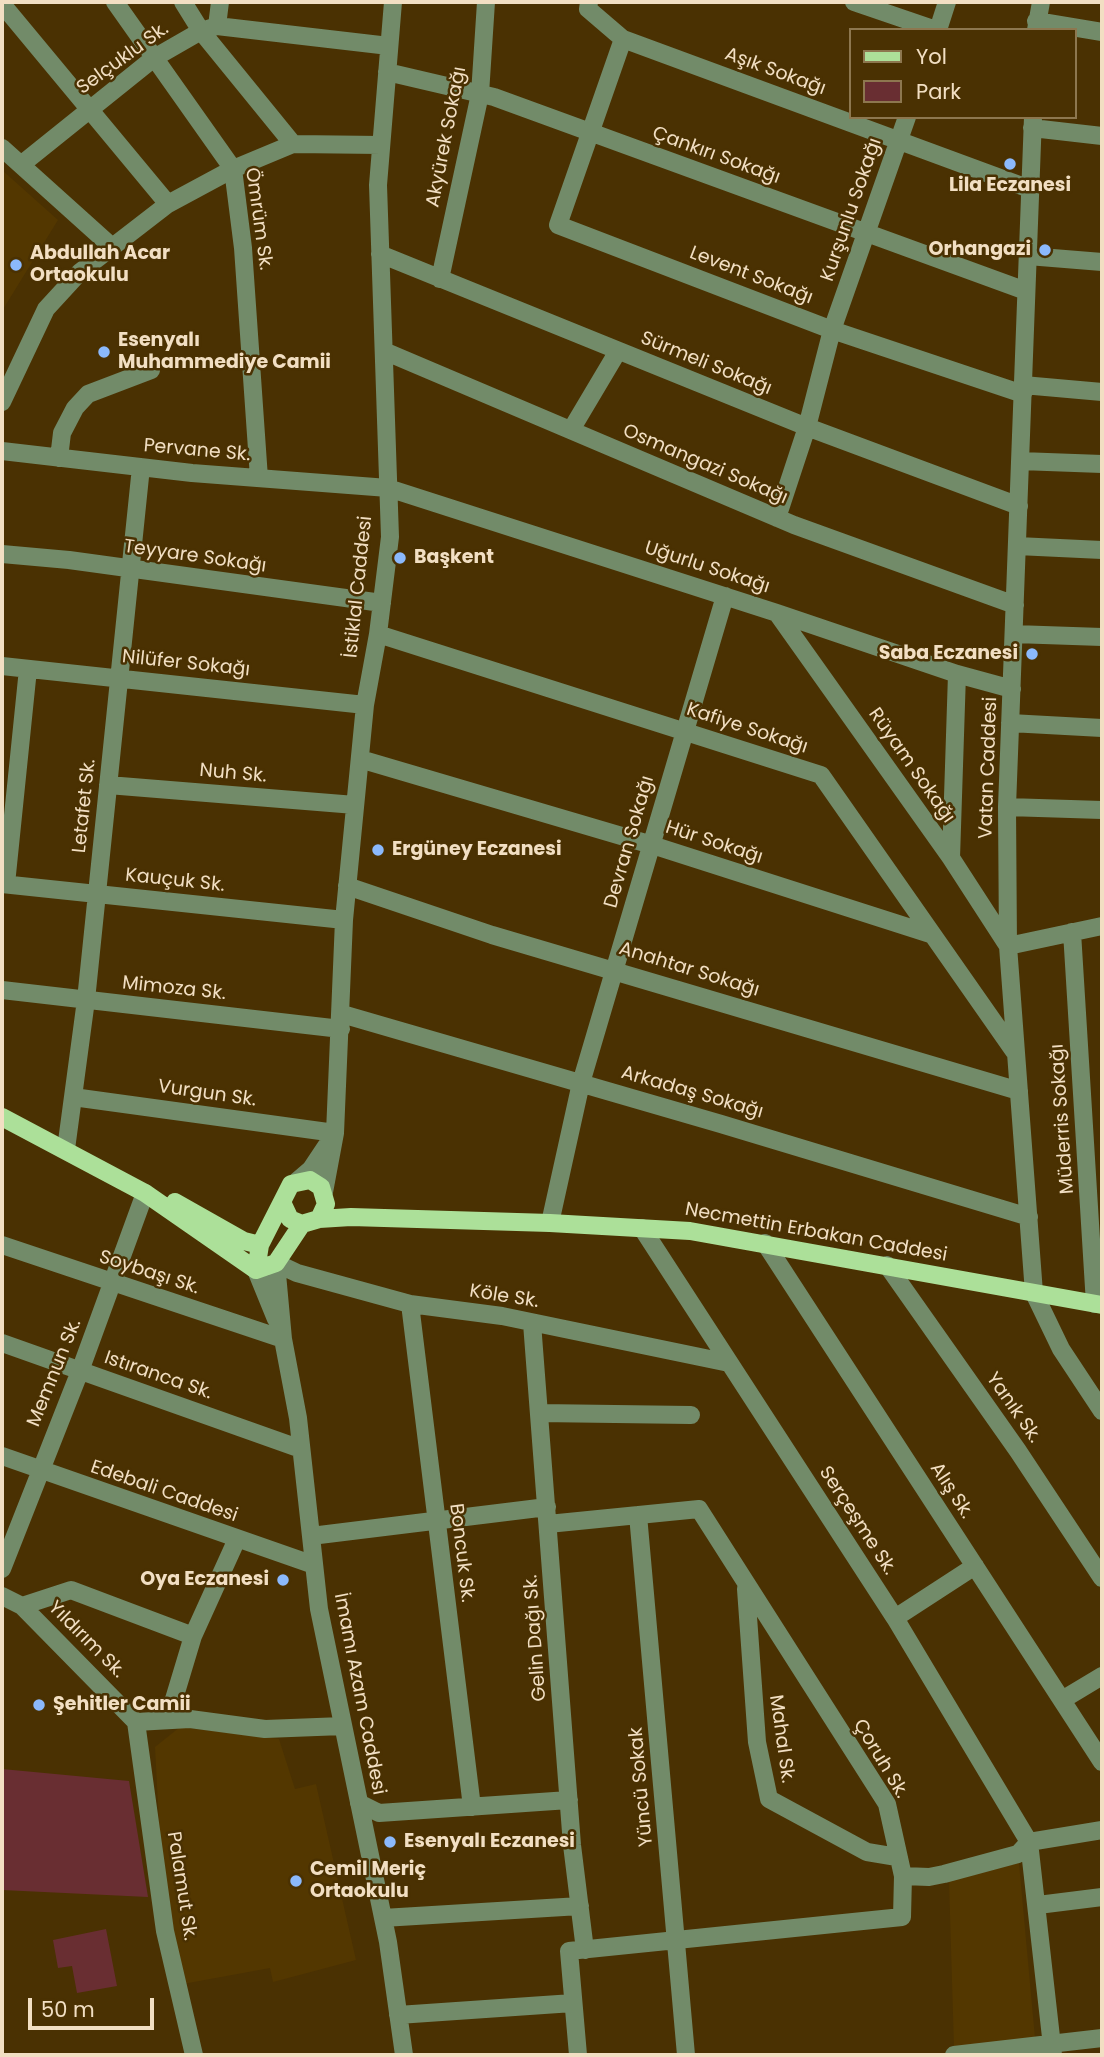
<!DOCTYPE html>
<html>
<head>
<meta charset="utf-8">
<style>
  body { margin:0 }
  #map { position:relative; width:1104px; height:2057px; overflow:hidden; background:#4a3102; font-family:Poppins,sans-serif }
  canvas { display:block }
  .frame { position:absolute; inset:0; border:4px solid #f2dfc3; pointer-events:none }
  .legend { position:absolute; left:849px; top:28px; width:228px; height:91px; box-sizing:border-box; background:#4a3102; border:2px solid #8d774f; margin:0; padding:9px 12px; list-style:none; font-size:21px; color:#f2dfc3 }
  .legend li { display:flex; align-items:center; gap:14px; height:35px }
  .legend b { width:35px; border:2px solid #8d774f }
  .scale { position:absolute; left:28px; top:1998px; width:126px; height:32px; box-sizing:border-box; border:4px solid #f2dfc3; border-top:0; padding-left:9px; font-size:21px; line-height:24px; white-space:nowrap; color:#f2dfc3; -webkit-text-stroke:5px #4a3102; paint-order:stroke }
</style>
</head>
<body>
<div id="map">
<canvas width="1104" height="2057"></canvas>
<div class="frame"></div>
<ul class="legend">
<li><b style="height:9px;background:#ace099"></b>Yol</li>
<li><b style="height:19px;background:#692e32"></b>Park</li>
</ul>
<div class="scale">50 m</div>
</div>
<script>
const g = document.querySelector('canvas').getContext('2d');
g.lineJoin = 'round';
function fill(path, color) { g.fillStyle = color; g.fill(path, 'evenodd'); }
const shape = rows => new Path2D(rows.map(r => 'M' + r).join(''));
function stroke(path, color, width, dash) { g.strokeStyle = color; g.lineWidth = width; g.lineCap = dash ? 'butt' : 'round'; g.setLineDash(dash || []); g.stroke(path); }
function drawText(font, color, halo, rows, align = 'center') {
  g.font = font + ' Poppins,sans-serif'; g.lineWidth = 5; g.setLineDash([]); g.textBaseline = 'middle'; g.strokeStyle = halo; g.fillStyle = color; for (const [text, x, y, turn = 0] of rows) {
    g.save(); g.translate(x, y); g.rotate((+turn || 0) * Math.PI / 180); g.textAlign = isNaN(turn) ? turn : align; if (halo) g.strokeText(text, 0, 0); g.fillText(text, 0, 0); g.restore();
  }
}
const built = shape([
  [2,170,58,220,2,311],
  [180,1727,279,1739,295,1789,316,1784,356,1960,273,1982,270,1968,183,1984,162,1880,155,1747],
  [1019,1863,1035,2038,954,2048,949,1881]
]);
const green = shape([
  [2,1769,129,1781,148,1897,2,1890],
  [106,1929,117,1986,77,1993,72,1966,58,1968,53,1940]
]);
const minor = shape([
  [115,2,233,169,243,248,259,478],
  [183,2,201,31,293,144],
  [589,2,588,9,623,39,1030,189],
  [854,2,936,30],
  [2,4,168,204],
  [1036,21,1102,32],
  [217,26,220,2],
  [938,30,947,2],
  [1036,30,1041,2],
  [623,39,558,225,832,330,1023,394],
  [387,72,494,97,1026,291],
  [1033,117,1007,807,1008,946,1034,1293,1061,1349,1102,1411],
  [1032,128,1102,136],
  [2,148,111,246],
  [22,164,154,58,201,31,217,26,389,46],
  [380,254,807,427,1019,506],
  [1028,256,1102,262],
  [440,279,480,94,486,2],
  [384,351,794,525,1015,605],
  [1023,385,1102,392],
  [2,402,46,309,80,272,168,204,233,169,293,144,381,145],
  [571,430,618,351],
  [2,451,192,473,388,488,777,613,957,674,1012,689],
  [59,458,62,433,75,408,88,394,151,370],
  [1020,461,1102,464],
  [777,518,807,427,832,330,907,117],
  [1017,546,1102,550],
  [2,554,69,560,382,603],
  [777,613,951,858,1008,946,1102,926],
  [378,634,821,775,1014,1051],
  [1014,634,1102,637],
  [2,666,365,705],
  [1010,723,1102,728],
  [360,759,652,845,933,935],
  [108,785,355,805],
  [1007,807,1102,810],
  [951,858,957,674],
  [2,884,344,920],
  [6,884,28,669],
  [347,886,492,935,1019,1091],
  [1072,932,1095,1304],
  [2,990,341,1029],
  [342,1014,721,1124,1029,1217],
  [73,1097,335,1133],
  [66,1149,86,1000,141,467],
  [297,1181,311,1169,329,1142],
  [324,1192,335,1133,344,920,365,705,378,634,390,537,378,185,393,2],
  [550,1223,581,1083,725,596],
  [642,1228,895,1618,1029,1842,1053,2055],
  [765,1243,1102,1762],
  [2,1245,283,1339],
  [887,1265,1018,1451,1102,1578],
  [256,1270,276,1319],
  [410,1304,472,1807],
  [532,1323,572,1845,585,1950],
  [2,1343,301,1449],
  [539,1413,691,1415],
  [2,1456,314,1565],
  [638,1515,686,2055],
  [548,1524,699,1509,887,1804,903,1876,902,1917,569,1951,578,2055],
  [311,1536,547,1507],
  [2,1569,80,1371,145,1193],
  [746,1589,757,1742,769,1799,867,1852,897,1857],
  [2,1596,22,1606,136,1722],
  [22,1606,71,1590,193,1636],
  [895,1618,975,1566],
  [1062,1700,1102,1676],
  [168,1719,193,1636,237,1539],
  [136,1722,165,1931,194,2055],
  [136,1722,190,1719,265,1729,343,1726],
  [359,1803,379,1813,569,1800],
  [903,1876,929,1877,944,1874,1018,1854,1029,1842,1102,1830],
  [1038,1905,1102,1897],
  [383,1918,580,1906],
  [398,2015,573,2003],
  [404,2055,388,1942,319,1609,298,1418,283,1339,276,1263,297,1273,410,1304,502,1316,729,1363],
  [954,2055,1102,2038]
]);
const major = shape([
  [2,1117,145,1193,256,1270],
  [175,1202,244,1241,260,1245],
  [282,1202,290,1219,302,1224,319,1219,351,1217,550,1223,690,1231,1102,1305],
  [256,1270,260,1245,291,1184,310,1180,321,1187,326,1204,319,1219],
  [256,1270,276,1263,302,1224]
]);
const markers = [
  [1010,164,7,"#8bb9fc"],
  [1045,250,7,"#8bb9fc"],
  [16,265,7,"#8bb9fc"],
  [104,352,7,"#8bb9fc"],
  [400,558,7,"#8bb9fc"],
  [1032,654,7,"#8bb9fc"],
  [378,850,7,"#8bb9fc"],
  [283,1580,7,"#8bb9fc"],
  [39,1705,7,"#8bb9fc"],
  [390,1842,7,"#8bb9fc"],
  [296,1881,7,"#8bb9fc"]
];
const streetNames = [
  ["Selçuklu Sk.",123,59,-36],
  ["Aşık Sokağı",775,72,20],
  ["Akyürek Sokağı",447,137,-79],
  ["Çankırı Sokağı",716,156,20],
  ["Kurşunlu Sokağı",852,210,-71],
  ["Ömrüm Sk.",258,219,82],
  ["Levent Sokağı",751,276,21],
  ["Sürmeli Sokağı",706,364,22],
  ["Pervane Sk.",197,451,5],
  ["Osmangazi Sokağı",705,465,23],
  ["Teyyare Sokağı",195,557,8],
  ["Uğurlu Sokağı",707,568,18],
  ["İstiklal Caddesi",359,587,-84],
  ["Nilüfer Sokağı",186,664,6],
  ["Kafiye Sokağı",747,729,18],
  ["Rüyam Sokağı",911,766,55],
  ["Vatan Caddesi",989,768,-88],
  ["Nuh Sk.",233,774,5],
  ["Letafet Sk.",85,806,-84],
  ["Devran Sokağı",630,842,-74],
  ["Hür Sokağı",714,843,18],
  ["Kauçuk Sk.",175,881,6],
  ["Anahtar Sokağı",689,970,17],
  ["Mimoza Sk.",174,989,6],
  ["Arkadaş Sokağı",692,1093,16],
  ["Vurgun Sk.",207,1094,8],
  ["Müderris Sokağı",1063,1119,-94],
  ["Necmettin Erbakan Caddesi",816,1233,10],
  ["Soybaşı Sk.",149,1273,18],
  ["Köle Sk.",504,1297,9],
  ["Memnun Sk.",55,1373,-68],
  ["Istıranca Sk.",158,1376,19],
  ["Yanık Sk.",1013,1408,55],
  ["Alış Sk.",951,1491,57],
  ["Edebali Caddesi",164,1492,19],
  ["Serçeşme Sk.",857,1521,57],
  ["Boncuk Sk.",461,1553,83],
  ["Gelin Dağı Sk.",536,1638,-94],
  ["Yıldırım Sk.",86,1640,45],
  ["İmamı Azam Caddesi",359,1694,79],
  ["Mahal Sk.",781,1739,82],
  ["Çoruh Sk.",880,1759,59],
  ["Yüncü Sokak",642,1787,-95],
  ["Palamut Sk.",181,1886,81]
];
const poiNames = [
  ["Lila Eczanesi",1010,186,"center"],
  ["Orhangazi",1031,250,"right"],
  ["Abdullah Acar",30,254],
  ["Ortaokulu",30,276],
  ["Esenyalı",118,341],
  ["Muhammediye Camii",118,363],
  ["Başkent",414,558],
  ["Saba Eczanesi",1018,654,"right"],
  ["Ergüney Eczanesi",392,850],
  ["Oya Eczanesi",269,1580,"right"],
  ["Şehitler Camii",53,1705],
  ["Esenyalı Eczanesi",404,1842],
  ["Cemil Meriç",310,1870],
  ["Ortaokulu",310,1892]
];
fill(built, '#533700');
fill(green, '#692e32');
stroke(minor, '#728b69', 18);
stroke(major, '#ace099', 18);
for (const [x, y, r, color] of markers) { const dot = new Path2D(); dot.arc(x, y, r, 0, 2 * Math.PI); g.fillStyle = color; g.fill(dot); stroke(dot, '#4a3102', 2.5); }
drawText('19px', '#f2dfc3', '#4a3102', streetNames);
drawText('bold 19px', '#f2dfc3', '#4a3102', poiNames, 'left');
</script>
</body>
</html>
